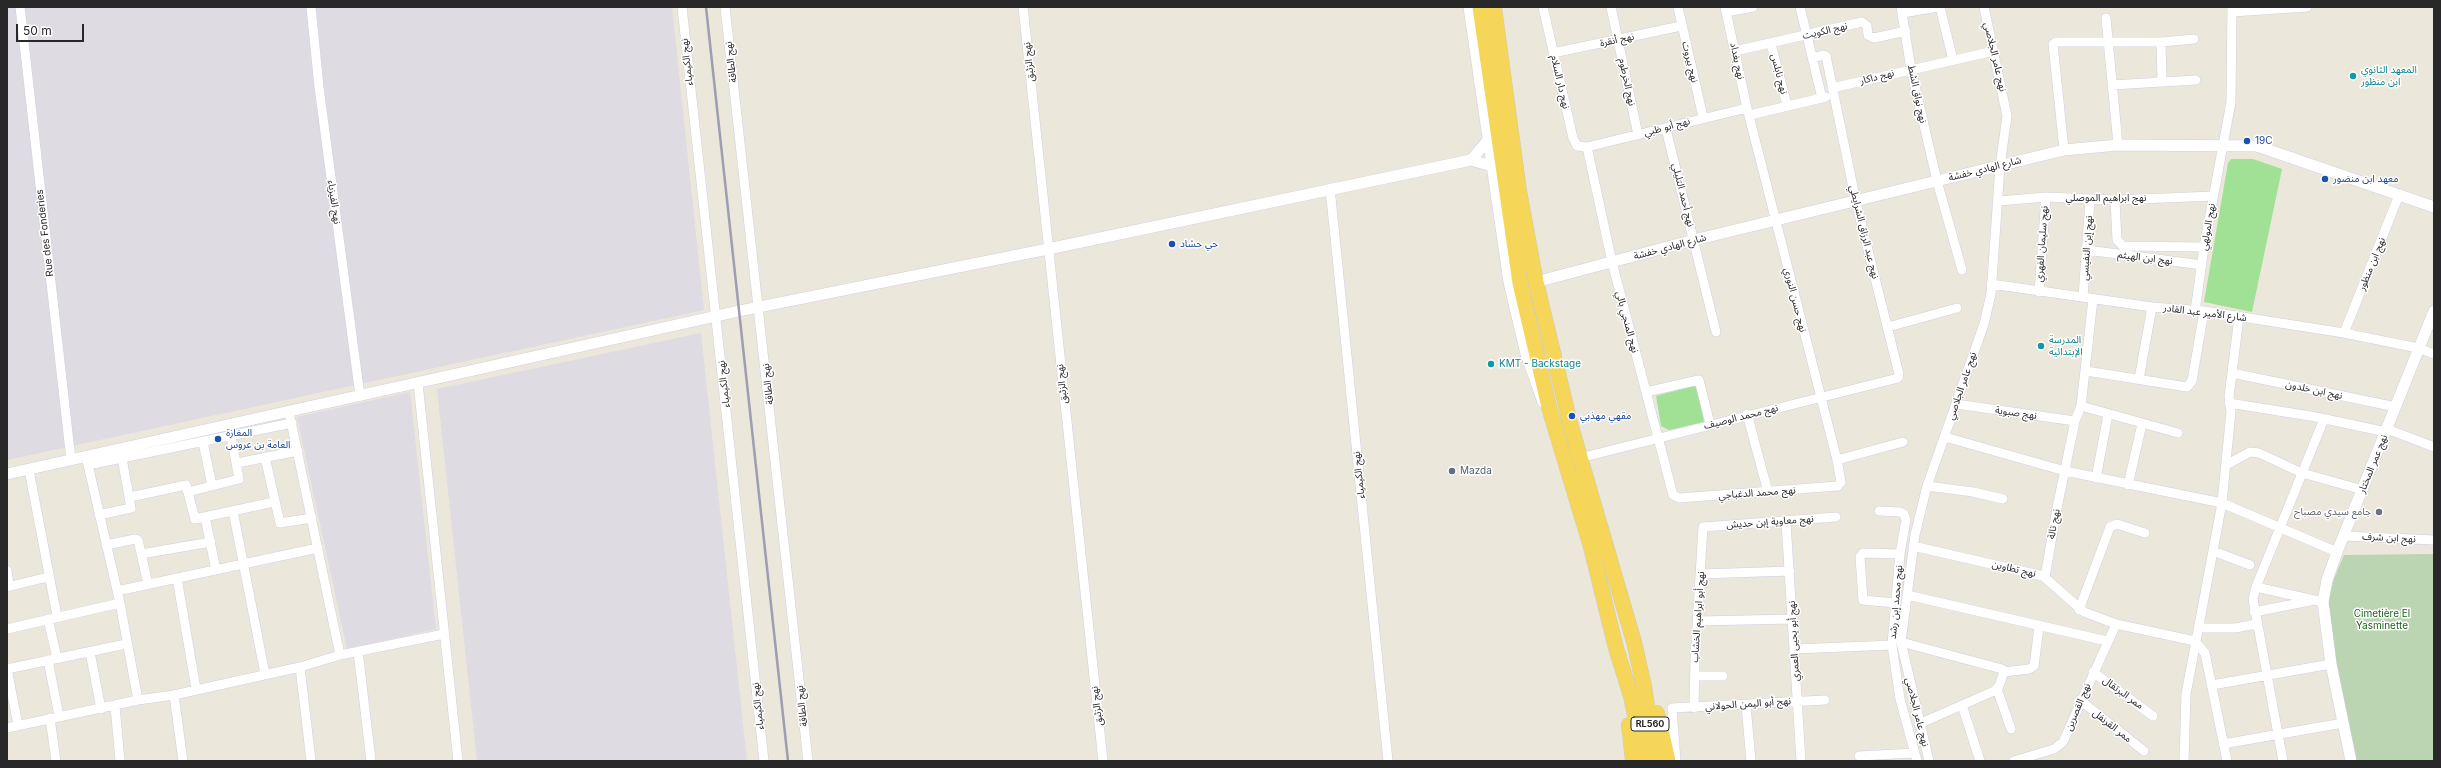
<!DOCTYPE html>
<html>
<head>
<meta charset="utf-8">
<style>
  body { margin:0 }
  #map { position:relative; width:2441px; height:768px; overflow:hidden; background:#ebe7da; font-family:Inter,sans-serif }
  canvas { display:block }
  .frame { position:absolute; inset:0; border:8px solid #282828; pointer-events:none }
  .scale { position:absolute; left:16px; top:24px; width:68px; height:18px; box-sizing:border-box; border:2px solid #282828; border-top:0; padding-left:5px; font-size:12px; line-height:14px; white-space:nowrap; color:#282828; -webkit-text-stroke:3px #fff; paint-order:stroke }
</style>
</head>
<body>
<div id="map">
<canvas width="2441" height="768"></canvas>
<div class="frame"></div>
<div class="scale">50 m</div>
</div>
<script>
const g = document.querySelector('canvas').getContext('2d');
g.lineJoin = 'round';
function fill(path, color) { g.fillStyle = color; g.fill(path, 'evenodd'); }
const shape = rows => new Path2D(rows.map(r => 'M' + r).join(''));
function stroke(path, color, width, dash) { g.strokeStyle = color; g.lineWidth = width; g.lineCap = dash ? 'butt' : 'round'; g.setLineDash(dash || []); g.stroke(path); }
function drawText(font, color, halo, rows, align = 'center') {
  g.font = font + ' Inter,"Noto Sans Arabic",sans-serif'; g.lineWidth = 3; g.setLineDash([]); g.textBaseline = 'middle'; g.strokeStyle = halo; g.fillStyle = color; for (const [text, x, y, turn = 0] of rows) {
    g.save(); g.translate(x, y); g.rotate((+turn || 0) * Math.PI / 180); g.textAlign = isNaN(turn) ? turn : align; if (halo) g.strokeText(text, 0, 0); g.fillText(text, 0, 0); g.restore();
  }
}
const industrial = shape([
  [7,7,672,7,704,310,7,460],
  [701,333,747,761,477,761,437,389],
  [410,392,436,629,347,649,297,417]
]);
const green = shape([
  [2231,159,2253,159,2282,169,2252,312,2204,302,2228,163],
  [1693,386,1698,389,1704,422,1669,430,1661,426,1656,396]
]);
const cemetery = shape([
  [2434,554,2434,761,2354,761,2328,620,2328,600,2334,579,2344,555]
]);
const minor = shape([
  [20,7,71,460],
  [311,7,319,87,360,396],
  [682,7,764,761],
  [725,7,808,761],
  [1023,7,1103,761],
  [1543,7,1573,138,1577,146,1587,147,1747,108],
  [1611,7,1638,135],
  [1678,7,1703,117],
  [1800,7,1822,98],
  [1901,7,1911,69,1937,181,1962,270],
  [1940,7,1953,60],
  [1726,12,1753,7],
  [2232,12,2307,7],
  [1903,13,1937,7],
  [2106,18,2118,145],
  [2161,42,2162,82],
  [1771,44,1787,105],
  [1735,51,1862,22,1867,26,1868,35,1874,38,1906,31],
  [1553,53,1681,26],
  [2112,85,2196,80],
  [1832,88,1994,51],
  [1750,115,1826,97],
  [1666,129,1716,332],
  [1587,147,1612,262,1673,495,1679,498,1838,486,1841,482,1837,460,1747,108,1725,7],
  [2064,150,2053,44,2056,42,2161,42,2194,39],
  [1330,188,1388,761],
  [2115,200,2117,240,2123,246,2204,247],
  [1999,201,2046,197,2115,200,2213,196],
  [2087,250,2202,265],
  [1991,284,2152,307,2204,311,2344,333,2418,348,2434,354],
  [2039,292,2046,197],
  [2083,297,2090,200],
  [2195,311,2204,247,2231,102,2232,7],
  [1888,327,1957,308],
  [2344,333,2399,195],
  [2086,371,2187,387,2192,381,2204,311],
  [2232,373,2396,407],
  [2139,379,2152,307],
  [418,383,458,761],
  [1646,392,1699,380,1710,424],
  [2229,403,2316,417,2386,432],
  [1956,404,2075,421],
  [2081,406,2178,433],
  [289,412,340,655],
  [1747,414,1768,492],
  [2387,429,2434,447],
  [1945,437,2065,471,2222,503,2337,552],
  [203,442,212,486],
  [86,456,120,603,138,700],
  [265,457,280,523,312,518],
  [1580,458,1898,378,1899,374,1856,202,1826,56,1823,55,1813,58],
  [1837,460,1903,442],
  [237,463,298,451],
  [88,465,292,423],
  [2226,465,2250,452,2259,453,2302,473,2363,490],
  [29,470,57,616],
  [2096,478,2108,415],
  [2128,485,2142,424],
  [1927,486,1973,492,2003,499],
  [188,492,239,479,231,436],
  [130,497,186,485,195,519,274,502],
  [233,511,265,674],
  [1879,511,1900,512,1904,514,1906,520,1900,554,1892,645,1900,699,1917,761],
  [99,515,131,508,122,458],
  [205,517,216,570],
  [1786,522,1801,761],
  [2344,536,2434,540],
  [106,545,135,539,138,540,148,584],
  [1913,546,2043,576,2084,612,2116,624,2195,641,2205,653,2227,761],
  [2213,551,2250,565],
  [141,554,211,542],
  [7,570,9,586],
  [1701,574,1790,571],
  [2045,577,2057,508,2075,421,2081,406,2093,299],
  [177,578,196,689],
  [7,587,48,577],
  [2256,587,2323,602],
  [117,591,318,548],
  [1907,595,2107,641],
  [1895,603,1863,600,1860,557,1863,553,1900,554],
  [2079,610,2110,527,2117,524,2145,533],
  [2254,612,2310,601],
  [48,619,57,658],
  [1698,621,1793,619],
  [2199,628,2235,628,2256,624],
  [7,629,120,603],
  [1901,642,2002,669,2004,672,1999,686,1994,691,1919,724],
  [1795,649,1892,645],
  [358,651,371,761],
  [90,652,101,709],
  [48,660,59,716],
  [300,667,311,761],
  [7,669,126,644],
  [7,669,18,725],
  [2004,672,2029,669,2034,666,2039,627],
  [2093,672,2153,716],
  [1695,676,1723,676],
  [2212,685,2331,664],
  [1997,689,2011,729],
  [174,695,183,761],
  [2080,700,2144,751],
  [1746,705,1751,761],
  [1962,705,1980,761],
  [115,706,120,761],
  [1694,708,1695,659,1703,527,1836,517],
  [50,718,56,761],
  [7,728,138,700,174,695,300,667,340,655,444,634],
  [2223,744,2343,723],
  [1859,756,1914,753],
  [1676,761,1672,708,1825,700],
  [1929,761,1901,642,1915,535,1927,486,1984,324,1991,294,2000,166,2007,116,1984,7],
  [2014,761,2054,749,2063,742,2116,624],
  [2184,761,2186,694,2222,503,2231,411,2229,397,2239,317],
  [2283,761,2253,599,2256,587,2324,419]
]);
const tertiary = shape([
  [1469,7,1509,282,1526,354,1543,402],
  [1471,160,1489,139],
  [1536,282,1694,240,2064,150,2118,145,2257,146,2434,207],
  [7,474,739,311,1048,249,1471,160,1492,166],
  [2351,761,2331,664,2323,602,2327,580,2337,552,2434,311]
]);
const trunk = shape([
  [1480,7,1520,283,1550,411,1591,547,1616,648,1631,696,1644,761],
  [1494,7,1519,191,1536,282,1570,423,1634,642,1644,686,1655,761],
  [1657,713,1668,761],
  [1629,725,1633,761]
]);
const rail = shape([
  [706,7,788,761]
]);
const markers = [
  [2353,76,4,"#0f9aa8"],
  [2247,141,4,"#1a4fb4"],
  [2325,179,4,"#1a4fb4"],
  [1172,244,4,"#1a4fb4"],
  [2041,346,4,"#0f9aa8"],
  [1491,364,4,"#0f9aa8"],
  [1572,416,4,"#1a4fb4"],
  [218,439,4,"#1a4fb4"],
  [1452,471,4,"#5c6f8a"],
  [2379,512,4,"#6b7280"]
];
const shields = [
  [1650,724,38]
];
const shieldNames = [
  ["RL560",1650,724]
];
const streetNames = [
  ["نهج الكويت",1825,31,-13],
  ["نهج أنقرة",1617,40,-12],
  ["نهج عامر الجلاصي",1995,57,77],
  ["نهج بغداد",1737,61,78],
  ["نهج الكيمياء",687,62,-96],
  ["نهج الطاقة",731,62,-97],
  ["نهج الزئبق",1029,62,-96],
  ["نهج بيروت",1690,62,77],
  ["نهج نابلس",1779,74,76],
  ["نهج داكار",1877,77,-14],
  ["نهج دار السلام",1560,82,77],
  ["نهج الخرطوم",1627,82,78],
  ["نهج نواق الشط",1917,94,78],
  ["نهج أبو ظبي",1667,127,-15],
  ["شارع الهادي خفشة",1985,169,-14],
  ["نهج أحمد التليلي",1683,195,76],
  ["نهج ابراهيم الموصلي",2106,198],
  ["نهج الفيزياء",334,202,82],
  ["نهج المولهي",2208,227,-80],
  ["نهج عبد الرزاق الشرايطي",1864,232,76],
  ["Rue des Fonderies",45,233,-97],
  ["نهج سليمان الفهري",2042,244,-86],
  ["شارع الهادي خفشة",1670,247,-15],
  ["نهج إبن النفيسي",2087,248,-86],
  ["نهج ابن الهيثم",2145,258,7],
  ["نهج ابن منظور",2372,264,-68],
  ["نهج حسن النوري",1795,300,76],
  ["شارع الأمير عبد القادر",2205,313,7],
  ["نهج المنجي بالي",1627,322,75],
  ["نهج الكيمياء",724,384,-96],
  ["نهج الطاقة",768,384,-96],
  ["نهج الزئبق",1062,384,-96],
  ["نهج عامر الجلاصي",1962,386,-71],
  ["نهج ابن خلدون",2314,390,12],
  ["نهج صبوية",2016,413,8],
  ["نهج محمد الوصيف",1741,417,-14],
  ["نهج عمر المختار",2373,464,-68],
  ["نهج الكيمياء",1359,475,-96],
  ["نهج محمد الدغباجي",1757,493,-4],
  ["نهج معاوية إبن حديش",1770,522,-4],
  ["نهج تالة",2054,524,-80],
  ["نهج ابن شرف",2389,538,3],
  ["نهج تطاوين",2014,569,13],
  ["نهج محمد إبن رشد",1896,602,-85],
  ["نهج أبو ابراهيم الخشاب",1698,617,-86],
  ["نهج أبو يحيى العمري",1794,641,-93],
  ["ممر البرتقال",2123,693,36],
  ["نهج أبو اليمن الحولاني",1748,704,-4],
  ["نهج الكيمياء",758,706,-96],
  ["نهج الطاقة",802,706,-96],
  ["نهج الزئبق",1097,706,-97],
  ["نهج القصرين",2078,707,-67],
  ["نهج عامر الجلاصي",1917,712,76],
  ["ممر القرنفل",2112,726,38]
];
const cultureNames = [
  ["المعهد الثانوي",2361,70],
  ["ابن منظور",2361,82],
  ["المدرسة",2049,340],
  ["الإبتدائية",2049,352],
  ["KMT - Backstage",1499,364]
];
const transitNames = [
  ["19C",2255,141],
  ["معهد ابن منضور",2333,179],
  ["حي حشاد",1180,244],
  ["مقهي مهذبي",1580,416],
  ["المغازة",226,433],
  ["العامة بن عروس",226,445]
];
const serviceNames = [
  ["Mazda",1460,471]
];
const worshipNames = [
  ["جامع سيدي مصباح",2371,512]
];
const parkNames = [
  ["Cimetière El",2382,614],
  ["Yasminette",2382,626]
];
fill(industrial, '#dfdbe3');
fill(green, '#a0e196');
fill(cemetery, '#bbd4b1');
stroke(minor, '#d0cfe1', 10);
stroke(tertiary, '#d0cfe1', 12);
stroke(trunk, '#cbcbcb', 16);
stroke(minor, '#fff', 9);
stroke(tertiary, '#fff', 11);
stroke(trunk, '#f5d658', 15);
stroke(rail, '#9e9db3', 2.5);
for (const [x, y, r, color] of markers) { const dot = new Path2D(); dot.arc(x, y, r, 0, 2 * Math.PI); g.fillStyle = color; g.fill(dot); stroke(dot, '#fff', 1.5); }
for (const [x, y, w] of shields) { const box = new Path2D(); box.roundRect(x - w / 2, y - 7, w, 14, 3); g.fillStyle = '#fff'; g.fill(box); stroke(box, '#282828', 1); }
drawText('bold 9px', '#282828', null, shieldNames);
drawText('10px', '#282828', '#fff', streetNames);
drawText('10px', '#0d838f', '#fff', cultureNames, 'left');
drawText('10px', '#164399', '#fff', transitNames, 'left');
drawText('10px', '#4e5e75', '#fff', serviceNames, 'left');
drawText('10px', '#5b616d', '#fff', worshipNames, 'right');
drawText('10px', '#1a631b', '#fff', parkNames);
</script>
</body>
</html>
